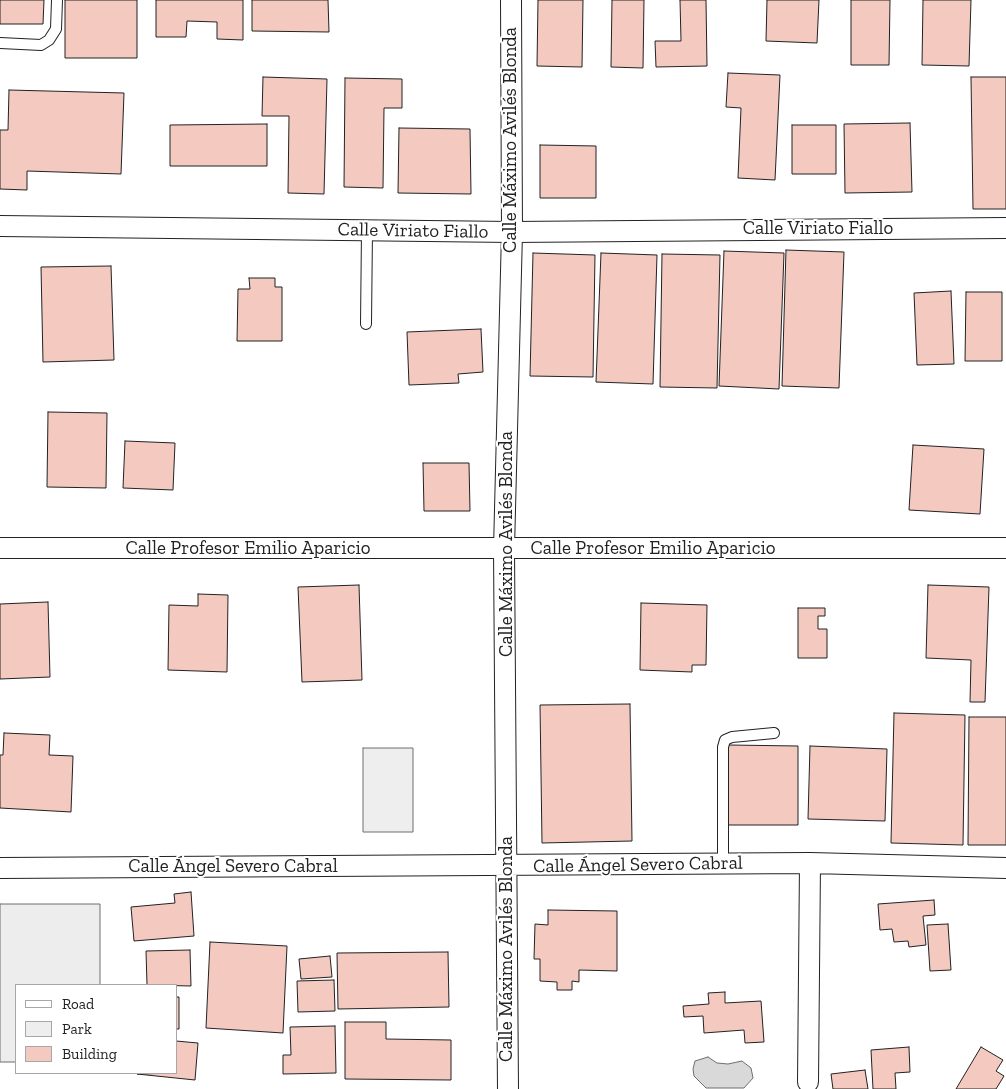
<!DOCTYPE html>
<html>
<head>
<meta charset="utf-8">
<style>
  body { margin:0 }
  #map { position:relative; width:1006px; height:1089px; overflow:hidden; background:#fff; font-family:"Zilla Slab",serif }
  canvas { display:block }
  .legend { position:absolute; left:15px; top:984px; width:162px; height:90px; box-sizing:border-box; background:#fff; border:1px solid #a7a7a7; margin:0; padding:6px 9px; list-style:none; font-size:15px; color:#222 }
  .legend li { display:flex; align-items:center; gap:10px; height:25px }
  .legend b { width:25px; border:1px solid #a7a7a7 }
</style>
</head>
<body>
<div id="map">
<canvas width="1006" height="1089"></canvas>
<ul class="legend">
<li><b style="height:6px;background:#fff"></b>Road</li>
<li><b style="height:14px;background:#eee"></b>Park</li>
<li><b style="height:14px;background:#f3c9c0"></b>Building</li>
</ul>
</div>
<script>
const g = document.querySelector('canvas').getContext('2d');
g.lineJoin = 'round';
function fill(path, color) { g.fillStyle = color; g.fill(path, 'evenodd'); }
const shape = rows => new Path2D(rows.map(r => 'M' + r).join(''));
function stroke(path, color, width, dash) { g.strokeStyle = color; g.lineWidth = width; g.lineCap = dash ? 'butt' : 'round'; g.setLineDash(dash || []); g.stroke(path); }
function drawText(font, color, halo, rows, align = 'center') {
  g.font = font + ' "Zilla Slab",serif'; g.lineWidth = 4; g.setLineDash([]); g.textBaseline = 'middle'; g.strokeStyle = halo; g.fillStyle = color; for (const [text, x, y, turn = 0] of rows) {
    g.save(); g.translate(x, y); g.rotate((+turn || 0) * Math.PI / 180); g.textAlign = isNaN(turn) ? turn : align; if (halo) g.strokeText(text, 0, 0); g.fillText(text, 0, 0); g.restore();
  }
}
const green = shape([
  [363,748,413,748,413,832,363,832,363,748]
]);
const parking = shape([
  [0,904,100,904,100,985,16,985,16,1062,0,1062,0,904]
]);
const water = shape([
  [708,1057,717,1063,728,1064,742,1061,751,1068,753,1078,744,1088,706,1088,694,1076,693,1069,695,1061,708,1057]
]);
const building = shape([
  [0,0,44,0,43,24,0,24,0,0],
  [65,0,137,0,137,58,65,58,65,0],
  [156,0,243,0,243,40,217,39,217,22,187,21,186,37,156,37,156,0],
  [252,0,328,0,329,32,252,31,252,0],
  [538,0,583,0,582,67,537,66,538,0],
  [612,0,644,0,643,68,611,67,612,0],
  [680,0,706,0,707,66,656,67,655,41,681,41,680,0],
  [767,0,819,0,817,43,766,41,767,0],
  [851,0,890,0,889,65,851,65,851,0],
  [923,0,971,0,969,66,922,65,923,0],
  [728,73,780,75,775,180,738,178,741,108,726,107,728,73],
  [263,77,327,79,324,194,288,193,289,116,262,116,263,77],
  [971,77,1006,77,1006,209,973,209,971,77],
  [345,78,402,79,402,108,384,108,383,188,344,187,345,78],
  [9,90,124,93,121,174,27,171,27,190,0,189,0,130,8,130,9,90],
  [910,123,912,192,845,193,844,124,910,123],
  [267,124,267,166,170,166,170,125,267,124],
  [792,125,836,125,836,174,792,174,792,125],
  [399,128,470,129,471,194,398,193,399,128],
  [540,145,596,146,596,198,540,198,540,145],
  [786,250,844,252,839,388,782,386,786,250],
  [724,251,784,253,779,389,719,386,724,251],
  [533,253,595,255,593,377,530,376,533,253],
  [601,253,657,255,653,384,596,382,601,253],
  [662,254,720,255,717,388,660,387,662,254],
  [111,266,114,360,43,362,41,267,111,266],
  [249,278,275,278,275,287,282,287,282,341,237,341,238,289,250,289,249,278],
  [951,291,954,364,917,365,914,293,951,291],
  [966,292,1002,292,1002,361,965,361,966,292],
  [481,329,483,372,458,374,459,383,409,385,407,332,481,329],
  [48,412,107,413,106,488,47,487,48,412],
  [125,441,175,443,173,490,123,488,125,441],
  [913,445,984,449,980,514,909,510,913,445],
  [423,463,469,463,470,511,424,511,423,463],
  [359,585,362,680,302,682,298,587,359,585],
  [928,585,989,587,985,702,970,702,971,660,926,658,928,585],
  [198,594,228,595,227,672,168,670,169,605,198,606,198,594],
  [48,602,50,677,0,679,0,604,48,602],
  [641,603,707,605,706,665,692,665,692,672,640,670,641,603],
  [798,608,825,608,825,616,818,616,818,629,827,629,827,658,798,658,798,608],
  [630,704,632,841,542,843,540,705,630,704],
  [894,713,965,715,963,845,891,843,894,713],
  [969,717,1006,717,1006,845,968,845,969,717],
  [4,733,50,735,49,755,73,756,71,812,0,808,0,755,3,755,4,733],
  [728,745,798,746,798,825,728,825,728,745],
  [810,746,887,749,885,821,808,819,810,746],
  [191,892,194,936,134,941,131,907,175,903,174,894,191,892],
  [934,900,935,915,923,916,926,945,909,947,908,941,894,942,892,929,880,930,878,904,934,900],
  [548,910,617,911,617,971,579,970,579,982,572,981,572,990,557,990,557,982,540,981,540,959,534,959,535,924,548,925,548,910],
  [948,924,951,970,930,971,927,925,948,924],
  [210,942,287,946,283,1033,206,1028,210,942],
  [190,950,191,986,147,985,146,951,190,950],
  [448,952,449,1007,338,1009,337,953,448,952],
  [330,956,332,977,301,979,299,959,330,956],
  [334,980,335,1011,298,1012,297,981,334,980],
  [725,992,725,1003,761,1001,764,1042,745,1043,744,1030,704,1033,703,1016,684,1017,683,1006,709,1004,708,993,725,992],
  [176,997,179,997,179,1029,176,1029,176,997],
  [345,1022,386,1022,386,1039,451,1040,451,1080,345,1079,345,1022],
  [335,1026,336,1073,283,1074,283,1055,291,1055,290,1027,335,1026],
  [176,1041,198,1043,195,1080,137,1074,176,1073,176,1041],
  [909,1047,910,1072,895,1073,896,1089,873,1089,871,1050,909,1047],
  [981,1047,1003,1060,996,1071,1004,1076,996,1089,956,1089,981,1047],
  [865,1070,868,1089,833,1089,831,1074,865,1070]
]);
const lane = shape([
  [0,43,41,45,49,40,56,29,57,0],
  [366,324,367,230],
  [723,864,723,747,725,740,732,737,774,733]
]);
const street = shape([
  [0,226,512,232,1006,228],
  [0,548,1006,548],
  [0,868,810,863,1006,868],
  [808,1082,810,863],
  [508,1089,504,549,512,232,511,0]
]);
const streetNames = [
  ["Calle Máximo Avilés Blonda",511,140,-90],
  ["Calle Viriato Fiallo",818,229],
  ["Calle Viriato Fiallo",413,231,1],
  ["Calle Máximo Avilés Blonda",507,544,-90],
  ["Calle Profesor Emilio Aparicio",248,549],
  ["Calle Profesor Emilio Aparicio",653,549],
  ["Calle Ángel Severo Cabral",638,865,-1],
  ["Calle Ángel Severo Cabral",233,867],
  ["Calle Máximo Avilés Blonda",507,949,-90]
];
fill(green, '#eee');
stroke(green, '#6f6f6f', 1);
fill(parking, '#ededed');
stroke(parking, '#6f6f6f', 1);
fill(water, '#d9d9d9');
stroke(water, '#6f6f6f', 1);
fill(building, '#f3c9c0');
stroke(building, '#222', 1);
stroke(lane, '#222', 12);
stroke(street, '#222', 22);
stroke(lane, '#fff', 10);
stroke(street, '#fff', 20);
drawText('19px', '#222', '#fff', streetNames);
</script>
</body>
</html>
